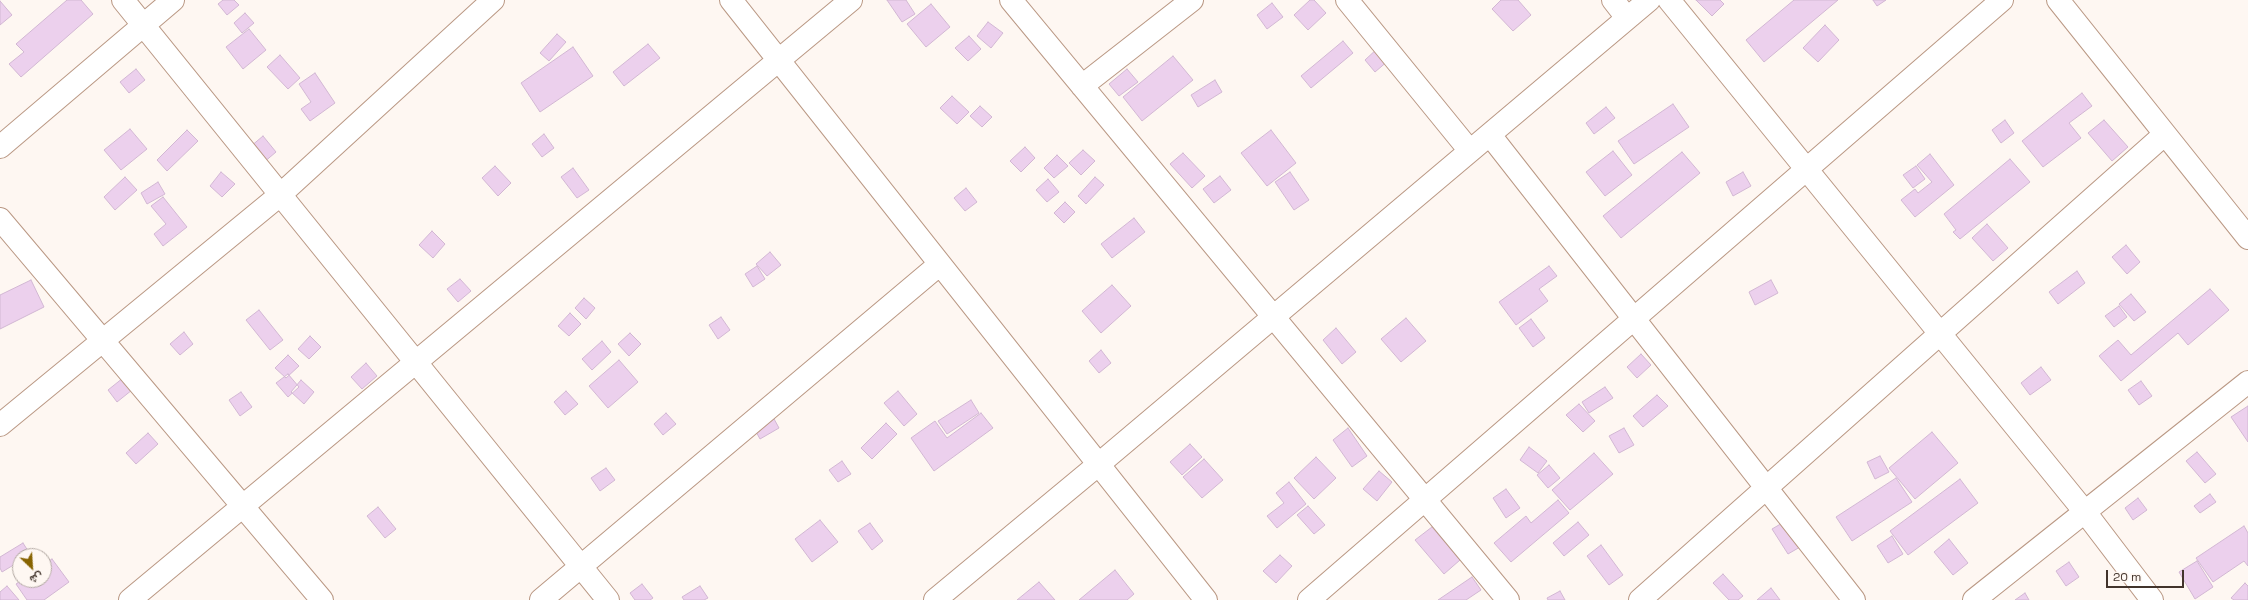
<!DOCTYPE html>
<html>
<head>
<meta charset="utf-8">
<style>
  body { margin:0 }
  #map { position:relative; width:2248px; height:600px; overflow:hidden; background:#fef7f2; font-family:"Space Grotesk",Vazirmatn,sans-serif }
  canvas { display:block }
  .north { position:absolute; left:12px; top:548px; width:40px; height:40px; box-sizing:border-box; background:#fef7f2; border:1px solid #b3a9a3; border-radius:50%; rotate:155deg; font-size:11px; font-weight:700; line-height:16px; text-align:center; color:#42342c }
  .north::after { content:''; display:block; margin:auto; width:14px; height:18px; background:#876300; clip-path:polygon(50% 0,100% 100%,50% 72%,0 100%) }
  .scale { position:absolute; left:2106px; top:570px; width:78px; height:18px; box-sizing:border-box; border:2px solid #42342c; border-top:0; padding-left:5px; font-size:12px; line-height:14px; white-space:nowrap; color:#42342c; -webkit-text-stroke:3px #fef7f2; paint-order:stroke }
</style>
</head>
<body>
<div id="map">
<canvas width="2248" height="600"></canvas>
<div class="north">ش</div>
<div class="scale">20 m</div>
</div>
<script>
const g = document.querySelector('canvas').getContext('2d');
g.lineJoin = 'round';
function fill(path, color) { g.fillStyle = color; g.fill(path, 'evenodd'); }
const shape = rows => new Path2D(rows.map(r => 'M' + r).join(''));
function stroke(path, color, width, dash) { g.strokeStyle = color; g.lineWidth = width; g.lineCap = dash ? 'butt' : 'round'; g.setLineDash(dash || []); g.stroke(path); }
const building = shape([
  [67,0,81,0,93,14,21,77,9,64,24,52,16,44,67,0],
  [223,0,234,0,239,5,227,15,218,4,223,0],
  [887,0,906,0,915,14,902,22,887,0],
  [1310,0,1314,0,1326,13,1308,30,1294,15,1310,0],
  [1501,0,1518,0,1531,15,1513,31,1492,9,1501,0],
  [1696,0,1720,0,1724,4,1712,16,1696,0],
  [1794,0,1838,0,1764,62,1746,40,1794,0],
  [1873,0,1886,0,1877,6,1873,0],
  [0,1,12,15,0,25,0,1],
  [1272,3,1283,17,1267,29,1257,15,1272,3],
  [931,4,950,27,926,47,907,24,931,4],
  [245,13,254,23,242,33,234,23,245,13],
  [988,22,1003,33,991,48,977,36,988,22],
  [1825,25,1839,40,1818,62,1803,48,1825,25],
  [249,29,266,50,243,69,226,47,249,29],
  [557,34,566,42,549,61,540,53,557,34],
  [969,36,981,49,968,61,955,48,969,36],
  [1343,41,1353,53,1311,88,1301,76,1343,41],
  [648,44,660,58,624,86,613,72,648,44],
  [573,47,593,76,540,112,521,83,573,47],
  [1378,48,1389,60,1375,72,1365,60,1378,48],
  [280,55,300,78,288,89,267,67,280,55],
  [1173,56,1193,80,1142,121,1123,97,1173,56],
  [136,69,145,80,129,93,120,82,136,69],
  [1127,69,1138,82,1119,96,1109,84,1127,69],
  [315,73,335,103,310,121,301,109,311,102,299,84,315,73],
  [1215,80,1222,92,1198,107,1191,95,1215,80],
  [2082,93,2092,106,2069,123,2081,138,2043,167,2022,141,2082,93],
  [952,96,969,112,957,124,940,108,952,96],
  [1673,104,1689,127,1634,164,1618,141,1673,104],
  [980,106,992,117,982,127,970,116,980,106],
  [1606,107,1615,118,1594,134,1586,123,1606,107],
  [2005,120,2014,133,2001,143,1992,130,2005,120],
  [2104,120,2128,147,2112,161,2088,133,2104,120],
  [130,129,147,149,121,170,104,150,130,129],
  [187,130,198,141,167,171,157,160,187,130],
  [1271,130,1296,163,1267,186,1241,153,1271,130],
  [544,134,554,148,542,157,532,144,544,134],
  [263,136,276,152,263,163,250,147,263,136],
  [1025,147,1035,158,1021,172,1010,161,1025,147],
  [1083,150,1095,161,1081,175,1069,163,1083,150],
  [1613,151,1632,175,1605,196,1586,172,1613,151],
  [1682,152,1700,173,1621,238,1603,216,1682,152],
  [1183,153,1205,176,1192,188,1170,164,1183,153],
  [1930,154,1954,185,1915,217,1901,200,1915,189,1918,193,1932,182,1917,165,1930,154],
  [1057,155,1068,166,1054,178,1044,168,1057,155],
  [2010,159,2030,182,1960,239,1953,232,1956,230,1944,214,2010,159],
  [495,166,511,183,498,196,482,178,495,166],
  [1916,166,1925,179,1913,188,1903,175,1916,166],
  [573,168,589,190,577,198,561,177,573,168],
  [221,172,235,184,222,197,210,186,221,172],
  [1290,172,1309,200,1294,210,1275,182,1290,172],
  [1743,172,1751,186,1733,196,1726,182,1743,172],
  [1220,176,1231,190,1214,203,1203,189,1220,176],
  [125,177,137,190,115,210,104,197,125,177],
  [1095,177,1104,185,1086,204,1078,196,1095,177],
  [1048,179,1059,192,1047,202,1036,190,1048,179],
  [158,182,165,194,147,204,141,193,158,182],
  [966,188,977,202,965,211,954,198,966,188],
  [163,197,187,227,163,246,154,234,166,224,151,206,163,197],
  [1065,202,1075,212,1064,223,1054,213,1065,202],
  [1134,218,1145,232,1112,258,1101,244,1134,218],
  [1987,224,2008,248,1993,261,1972,238,1987,224],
  [432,231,445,244,433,258,419,245,432,231],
  [2126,245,2140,262,2127,274,2112,257,2126,245],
  [770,252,781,265,767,276,756,264,770,252],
  [757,266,765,279,753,287,745,274,757,266],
  [1549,266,1557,276,1539,289,1548,301,1516,325,1499,302,1549,266],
  [2077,271,2085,283,2058,304,2049,292,2077,271],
  [460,279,471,291,458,302,447,289,460,279],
  [31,280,44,307,0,329,0,295,31,280],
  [1771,280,1778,293,1755,305,1749,292,1771,280],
  [1112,285,1131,306,1101,333,1082,311,1112,285],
  [2210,289,2229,310,2188,345,2178,333,2121,381,2099,356,2118,340,2131,355,2210,289],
  [2131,294,2146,312,2134,321,2119,304,2131,294],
  [584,298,595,308,586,319,575,308,584,298],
  [2119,306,2127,317,2114,327,2105,316,2119,306],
  [259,310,283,340,270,350,246,320,259,310],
  [570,313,581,324,569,336,558,326,570,313],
  [721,317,730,330,718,339,709,325,721,317],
  [1406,318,1426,341,1401,362,1381,339,1406,318],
  [1531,319,1545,338,1533,347,1519,328,1531,319],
  [1336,328,1356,352,1342,364,1323,340,1336,328],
  [184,332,193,344,180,355,170,344,184,332],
  [630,333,641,344,629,356,618,344,630,333],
  [310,336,321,347,309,359,298,349,310,336],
  [602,341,611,352,592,370,582,359,602,341],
  [1101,350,1111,363,1099,373,1089,361,1101,350],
  [1641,354,1651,365,1637,378,1627,367,1641,354],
  [288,355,299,366,286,378,275,368,288,355],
  [619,360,638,382,608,408,589,386,619,360],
  [366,363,377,376,362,389,351,377,366,363],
  [2041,367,2051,380,2030,395,2021,383,2041,367],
  [133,370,142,382,117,402,108,390,133,370],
  [288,374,299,387,288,397,276,383,288,374],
  [301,380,314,392,304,404,291,392,301,380],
  [2141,381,2152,396,2139,405,2128,390,2141,381],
  [1605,387,1613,398,1589,413,1582,402,1605,387],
  [566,391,578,404,565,415,554,402,566,391],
  [898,391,917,414,904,426,884,403,898,391],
  [241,392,252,407,240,416,229,400,241,392],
  [1657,395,1668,406,1643,427,1633,416,1657,395],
  [971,400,979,413,947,434,938,421,971,400],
  [1579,404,1595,421,1583,432,1566,415,1579,404],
  [2248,406,2248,442,2231,417,2248,406],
  [666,413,676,424,663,435,654,424,666,413],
  [981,413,993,428,934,471,911,438,935,421,947,438,981,413],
  [773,417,779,428,760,439,754,428,773,417],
  [886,423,897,434,872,459,861,448,886,423],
  [1348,428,1367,456,1352,467,1333,440,1348,428],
  [1624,428,1634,445,1619,453,1609,436,1624,428],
  [1932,432,1958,463,1915,499,1889,468,1932,432],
  [148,433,158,444,136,464,126,453,148,433],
  [1190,444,1202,457,1182,475,1170,462,1190,444],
  [1529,447,1547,461,1538,473,1520,460,1529,447],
  [2197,452,2216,474,2205,483,2186,461,2197,452],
  [1594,453,1613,474,1570,510,1552,490,1594,453],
  [1880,456,1889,472,1875,479,1867,462,1880,456],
  [1316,457,1336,478,1314,499,1294,478,1316,457],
  [1204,459,1223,480,1202,498,1183,477,1204,459],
  [842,461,851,474,838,482,829,470,842,461],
  [1549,465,1560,478,1548,488,1537,475,1549,465],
  [606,468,615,480,600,491,591,478,606,468],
  [1379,471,1392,482,1377,501,1363,489,1379,471],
  [1896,478,1912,502,1852,541,1836,517,1896,478],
  [1960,479,1978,503,1908,555,1890,531,1960,479],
  [1289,482,1306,504,1277,528,1267,516,1284,503,1276,493,1289,482],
  [1506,489,1520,508,1506,518,1493,498,1506,489],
  [2210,494,2216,502,2200,513,2194,506,2210,494],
  [2138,498,2147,510,2133,520,2125,508,2138,498],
  [1558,500,1569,513,1511,562,1494,543,1526,516,1531,523,1558,500],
  [1308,506,1325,525,1314,534,1297,515,1308,506],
  [378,507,396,529,385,538,367,516,378,507],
  [820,520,838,542,812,562,795,539,820,520],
  [1578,522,1589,535,1564,556,1553,543,1578,522],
  [1784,522,1800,547,1788,554,1772,529,1784,522],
  [870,523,883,541,872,550,858,531,870,523],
  [2244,526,2248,533,2248,566,2244,561,2213,582,2196,558,2244,526],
  [1432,527,1460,560,1444,574,1415,540,1432,527],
  [1892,536,1903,554,1888,563,1877,546,1892,536],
  [1949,539,1968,563,1953,575,1934,552,1949,539],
  [23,543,30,554,20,556,20,561,2,572,0,568,0,557,23,543],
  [1601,545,1623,575,1609,585,1587,556,1601,545],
  [1280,555,1292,566,1276,583,1263,571,1280,555],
  [52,559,69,582,44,600,27,600,16,584,22,580,44,580,44,564,52,559],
  [2197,561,2213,587,2195,599,2179,572,2197,561],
  [2069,562,2079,577,2066,586,2056,571,2069,562],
  [1115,570,1134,594,1127,600,1079,600,1115,570],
  [1723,574,1743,596,1738,600,1729,600,1713,583,1723,574],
  [1472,577,1481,590,1466,600,1438,600,1472,577],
  [1039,582,1055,600,1017,600,1039,582],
  [2245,583,2248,586,2248,600,2234,600,2231,598,2245,583],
  [642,584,653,598,650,600,635,600,630,593,642,584],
  [7,586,19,600,0,600,0,592,7,586],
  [700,586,708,598,704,600,684,600,682,597,700,586],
  [1771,588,1780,600,1757,600,1771,588],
  [1560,591,1565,600,1548,600,1547,598,1560,591],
  [2025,593,2029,600,2015,600,2025,593]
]);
const street = shape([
  [123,0,608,600],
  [731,0,1206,600],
  [1011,0,1508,600],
  [1347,0,1470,151],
  [1613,0,1627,18],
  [1669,0,2085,512,2152,600],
  [2058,0,2248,238],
  [1082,86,1192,0],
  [1490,135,1854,600],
  [0,147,173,0],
  [0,219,322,600],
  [0,425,280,195,493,0],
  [130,600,851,0],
  [541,600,940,264],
  [935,600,1099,464,1649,0],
  [1309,600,2002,0],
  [1640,600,2165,134],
  [1974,600,2248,382]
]);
fill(building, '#ecd0ed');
stroke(building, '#d2b7d3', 1);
stroke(street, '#ba9884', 24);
stroke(street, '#fff', 22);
</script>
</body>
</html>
